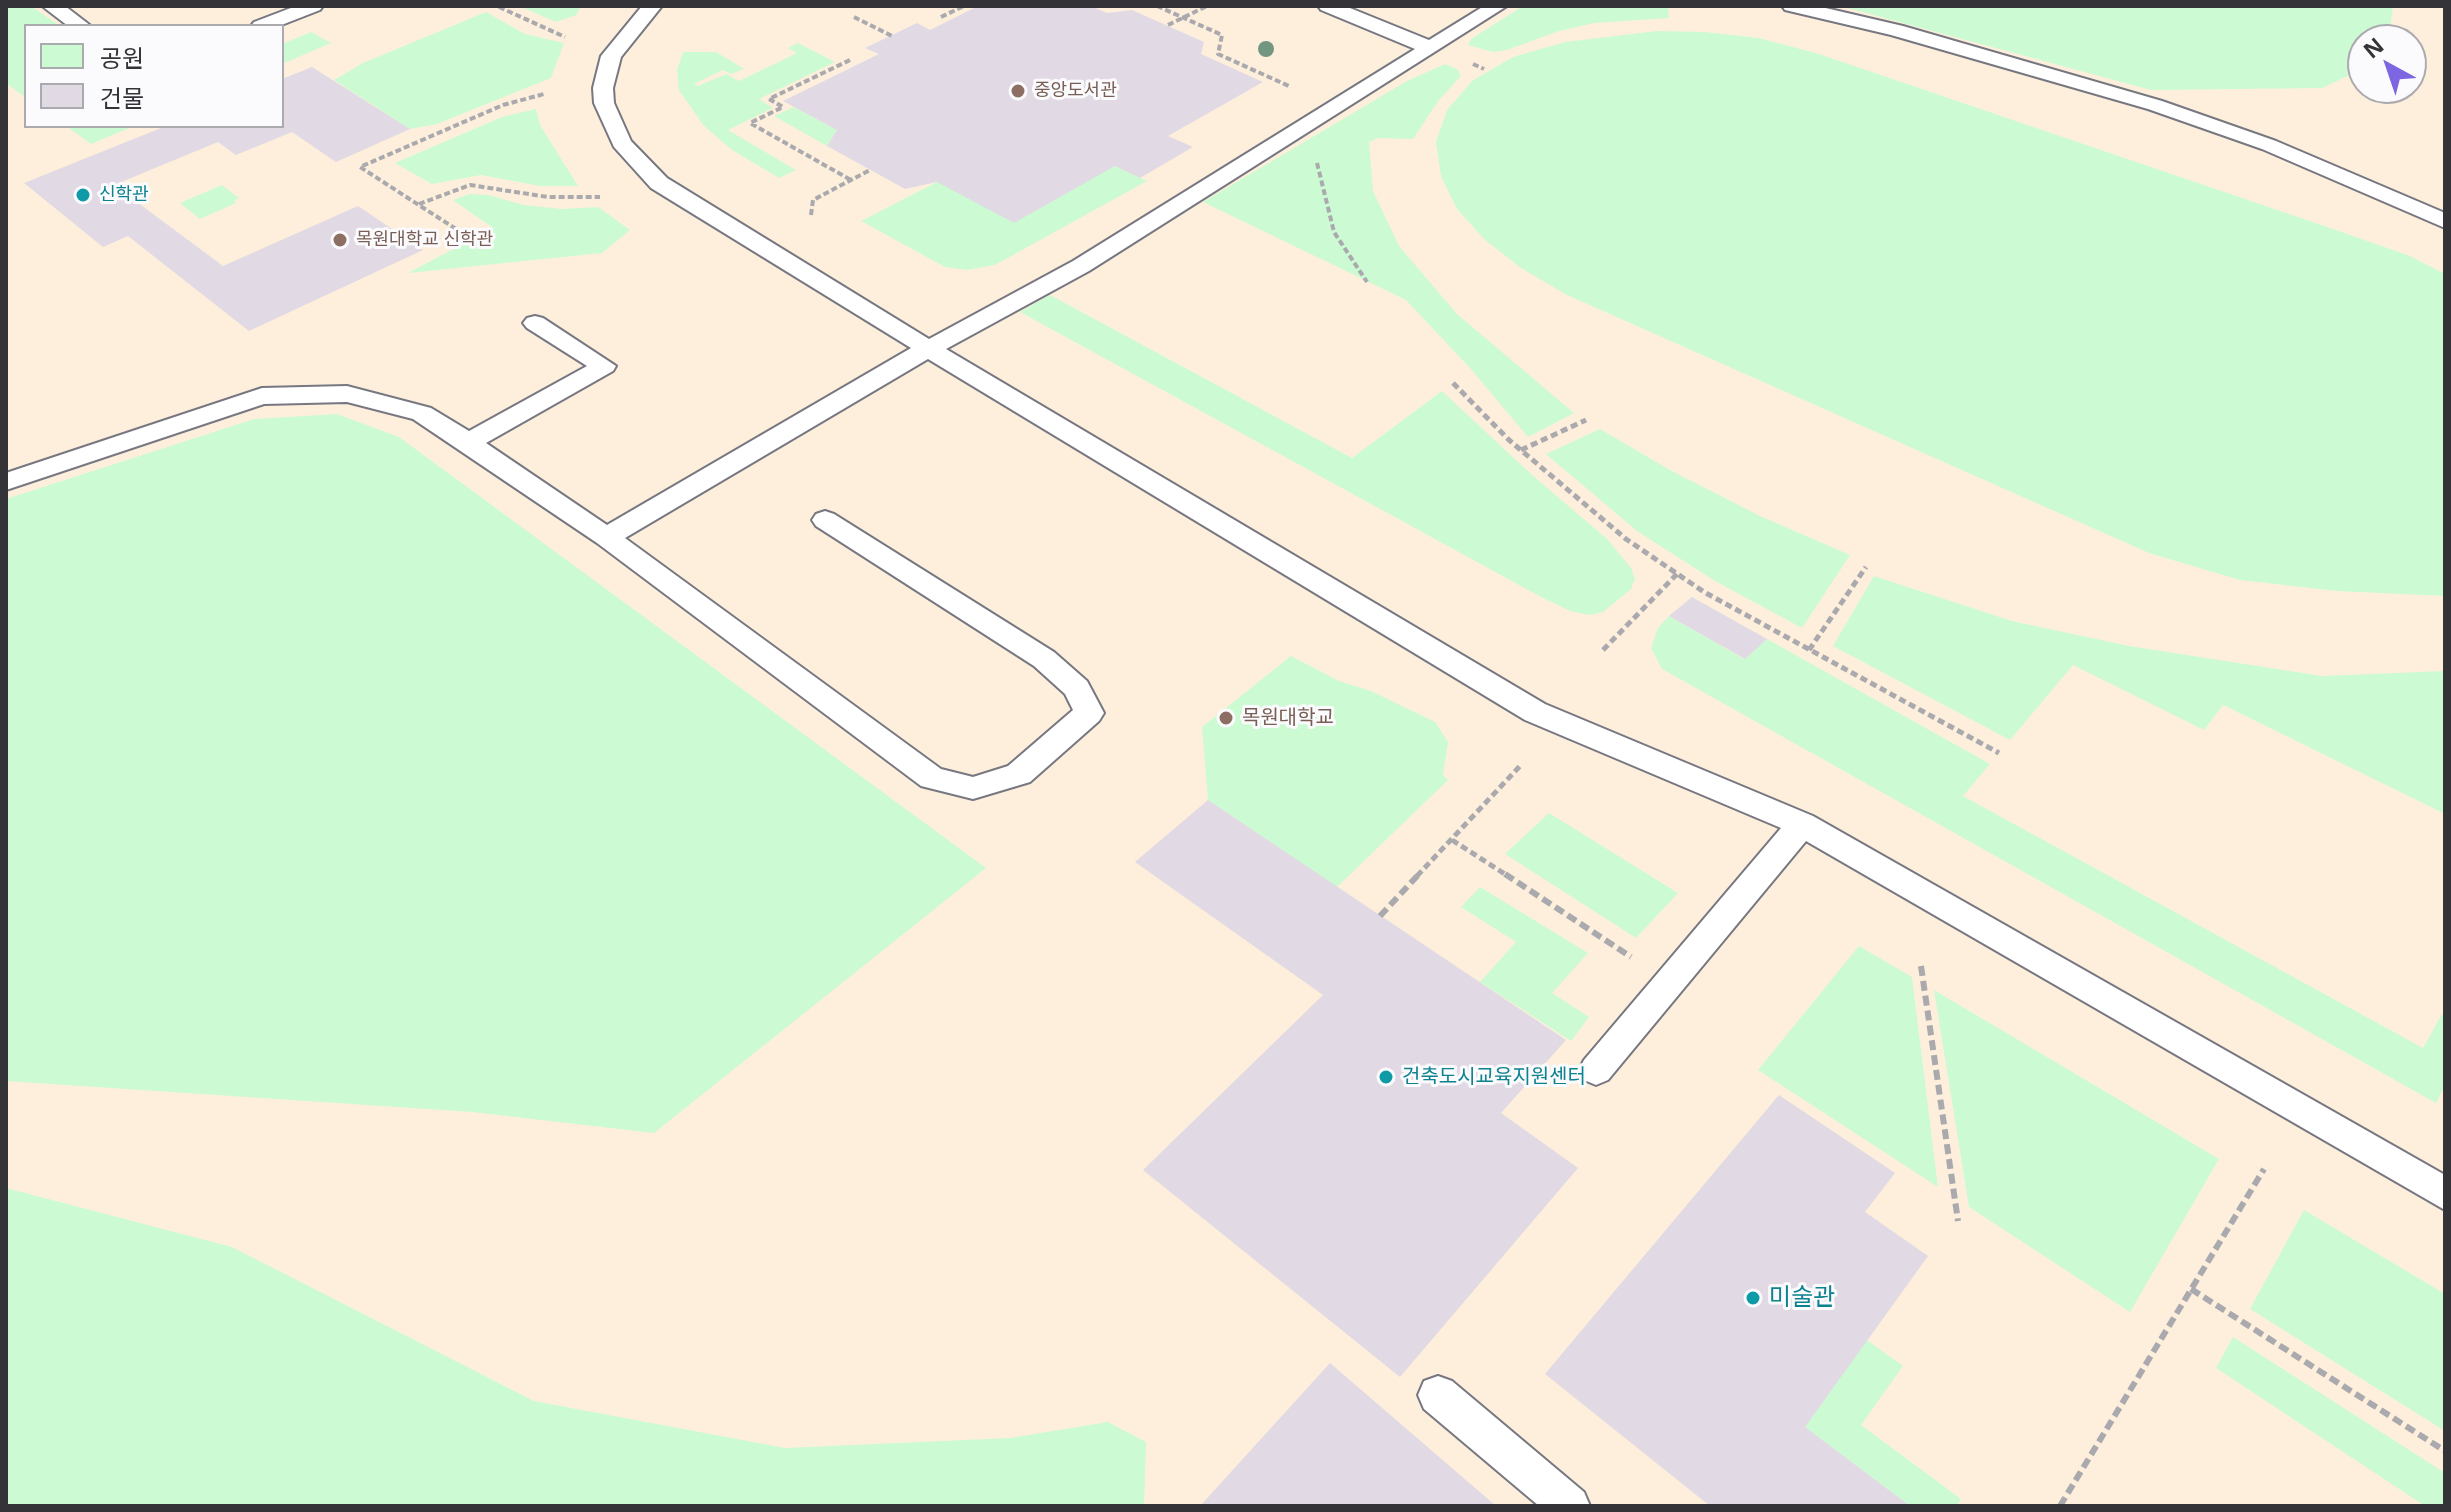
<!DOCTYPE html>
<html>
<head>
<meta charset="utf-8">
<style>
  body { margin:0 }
  #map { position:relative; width:2451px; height:1512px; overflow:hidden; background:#fbfbfe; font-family:"Open Sans","Noto Sans KR",sans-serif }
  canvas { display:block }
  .frame { position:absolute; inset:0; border:8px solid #343438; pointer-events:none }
  .legend { position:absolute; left:24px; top:24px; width:260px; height:104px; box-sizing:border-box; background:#fbfbfe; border:2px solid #ababaf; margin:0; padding:10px 14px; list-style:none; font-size:24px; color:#343438 }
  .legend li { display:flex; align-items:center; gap:16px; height:40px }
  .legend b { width:40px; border:2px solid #ababaf }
  .north { position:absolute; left:2347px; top:24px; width:80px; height:80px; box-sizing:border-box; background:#fbfbfe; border:2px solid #ababaf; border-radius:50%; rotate:320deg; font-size:22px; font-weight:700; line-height:32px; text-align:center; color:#343438 }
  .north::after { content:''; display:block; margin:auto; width:28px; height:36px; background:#7e66e2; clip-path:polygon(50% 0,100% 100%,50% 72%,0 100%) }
</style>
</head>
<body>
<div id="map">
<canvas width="2451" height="1512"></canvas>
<div class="frame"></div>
<ul class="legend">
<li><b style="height:22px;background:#ccfbd3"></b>공원</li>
<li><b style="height:22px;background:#e1dae4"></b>건물</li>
</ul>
<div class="north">N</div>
</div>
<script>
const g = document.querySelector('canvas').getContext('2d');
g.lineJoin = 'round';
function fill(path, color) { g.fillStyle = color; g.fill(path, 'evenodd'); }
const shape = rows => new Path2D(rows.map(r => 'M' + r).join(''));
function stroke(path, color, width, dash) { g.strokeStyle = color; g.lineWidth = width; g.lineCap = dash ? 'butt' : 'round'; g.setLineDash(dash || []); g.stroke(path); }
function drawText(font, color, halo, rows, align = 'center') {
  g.font = font + ' "Open Sans","Noto Sans KR",sans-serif'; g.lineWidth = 6; g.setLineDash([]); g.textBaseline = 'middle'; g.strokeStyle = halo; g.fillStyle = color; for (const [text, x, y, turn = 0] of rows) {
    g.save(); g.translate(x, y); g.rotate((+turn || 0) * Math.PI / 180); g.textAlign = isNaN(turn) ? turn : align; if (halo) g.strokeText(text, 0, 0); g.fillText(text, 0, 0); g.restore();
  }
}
const education = shape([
  [6,6,2445,6,2445,1506,291,1506,6,1309],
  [26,26,282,26,282,126,26,126],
  [2363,40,2411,40,2411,88,2363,88]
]);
const green = shape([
  [6,6,31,6,60,26,26,26,26,98,6,83],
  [519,6,581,6,576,15,556,22],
  [1523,6,1668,6,1669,18,1595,23,1559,31,1507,50,1493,52,1468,45,1471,39],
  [1840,6,2393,6,2390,31,2384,40,2363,40,2363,68,2323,88,2151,90],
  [486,12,525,34,564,43,551,78,437,124,410,129,334,80,363,63],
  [1657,31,1705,32,1759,38,1819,54,2336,230,2410,256,2445,274,2445,596,2337,591,2240,580,2149,553,1567,295,1521,268,1484,239,1457,209,1441,176,1436,142,1447,110,1472,81,1513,57,1565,42],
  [311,32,331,43,282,64,282,44],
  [798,43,835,62,759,99,773,108,728,130,796,170,779,178,732,150,704,126,679,90,677,70,683,52,716,52,744,69,731,74,723,70,694,84,698,86,726,74,739,81,797,53,788,48],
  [1445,64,1457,69,1461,76,1439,100,1413,139,1378,138,1369,142,1373,191,1399,246,1457,314,1574,413,1528,437,1471,369,1406,300,1203,202,1407,81],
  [794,107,837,130,827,146,774,116],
  [536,109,540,125,578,186,540,186,481,175,432,184,395,163,502,117],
  [66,126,134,126,91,144],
  [1115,166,1147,181,995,265,967,270,945,267,861,221,937,182],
  [222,185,239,198,234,201,236,203,200,219,180,203],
  [469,194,488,195,524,205,562,209,598,207,630,230,602,253,408,273,493,228,453,200],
  [1050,295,1352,458,1442,391,1531,474,1607,539,1631,568,1635,579,1631,589,1603,612,1589,615,1570,611,1541,597,1020,312],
  [337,414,399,437,986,868,654,1133,472,1112,6,1081,6,499,254,419],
  [1600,429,1670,470,1760,516,1850,555,1802,628,1715,581,1637,531,1546,454],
  [1874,576,2012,621,2129,646,2322,676,2445,671,2445,814,2223,705,2204,730,2073,665,2010,740,1833,646],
  [1669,616,1744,659,1767,639,1990,764,1963,796,2423,1048,2442,1014,2445,1016,2445,1086,2436,1103,1662,669,1651,648,1658,628],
  [1291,656,1339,681,1371,691,1435,722,1448,742,1443,775,1448,780,1337,887,1208,800,1202,727],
  [1549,813,1678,893,1636,938,1505,854],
  [1480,887,1588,953,1552,993,1589,1017,1571,1041,1480,982,1516,942,1461,907],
  [1859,946,1912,977,1938,1187,1758,1070],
  [1934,990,2219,1159,2130,1312,1969,1207],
  [6,1188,232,1247,534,1401,785,1448,1010,1438,1108,1422,1146,1442,1144,1506,6,1506],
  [2304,1210,2445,1294,2445,1431,2250,1309],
  [2233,1337,2445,1473,2445,1506,2425,1506,2216,1368],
  [1867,1340,1903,1366,1861,1425,1961,1499,1956,1506,1910,1506,1805,1427]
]);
const building = shape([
  [978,6,1091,6,1107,13,1132,10,1204,42,1201,54,1263,82,1168,136,1193,147,1140,178,1115,166,1014,223,937,182,905,189,827,146,837,130,783,101,879,54,865,48,917,23,930,30],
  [312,67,410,129,336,162,292,132,236,155,218,142,114,185,223,266,358,206,423,250,249,331,128,236,103,247,24,183,166,126,282,126,282,79],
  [1692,597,1767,639,1745,659,1669,616],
  [1208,800,1566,1040,1501,1113,1578,1168,1400,1377,1143,1170,1323,995,1135,862],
  [1779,1095,1895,1173,1865,1212,1928,1256,1805,1427,1910,1506,1710,1506,1545,1374],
  [1330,1363,1496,1506,1200,1506]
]);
const pathFar2 = shape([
  [1157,6,1222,35,1218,54,1291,87],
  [499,7,565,37],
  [854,17,892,36],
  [941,17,964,6],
  [1168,25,1207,6],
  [850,60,769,99,783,107,750,123,851,180],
  [1473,64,1484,69],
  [1317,163,1334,232,1367,282],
  [419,204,470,185,548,197,600,197],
  [811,215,813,200,870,170],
  [456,229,360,167,503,105,544,94]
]);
const pathFar1 = shape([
  [1453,383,1509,440,1626,539,1704,592,1999,753],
  [1521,450,1586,420],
  [1603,650,1677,574],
  [1809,650,1866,567],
  [1452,840,1508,876],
  [1417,876,1520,766]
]);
const path = shape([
  [1505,874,1631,957],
  [1380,916,1419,874],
  [1921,966,1958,1221],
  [2191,1289,2445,1451],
  [2060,1506,2264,1169]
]);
const service = shape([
  [42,6,65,6,91,26,68,26,42,6],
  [296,6,323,6,320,10,279,26,251,26,254,22,296,6],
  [642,6,662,6,621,57,613,88,614,103,631,141,667,178,929,339,1073,261,1415,49,1321,10,1318,6,1345,6,1429,40,1484,6,1507,6,1089,271,946,349,1545,704,1813,816,2445,1175,2445,1210,1806,841,1608,1080,1596,1085,1584,1080,1579,1070,1584,1060,1781,828,1525,720,928,359,625,538,941,769,973,777,1008,766,1073,710,1065,694,1034,666,816,526,812,520,816,514,825,511,834,514,1054,652,1087,681,1104,713,1099,721,1030,782,973,799,921,786,597,543,413,419,347,402,264,404,6,490,6,473,262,388,347,386,431,408,469,431,587,366,527,328,523,323,527,318,535,316,543,318,616,366,613,371,486,443,607,525,911,348,651,188,614,147,594,103,593,88,601,56,642,6],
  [1782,6,1817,6,1903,26,2162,101,2276,141,2445,213,2445,228,2262,149,2148,109,1891,35,1785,10,1782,6],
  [1438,1376,1452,1381,1584,1492,1590,1506,1539,1506,1424,1409,1418,1395,1424,1381,1438,1376]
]);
const trees = [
  [1266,49]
];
const markers = [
  [1018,91,8,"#8d6e63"],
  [83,195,8,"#0f9aa8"],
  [340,240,8,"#8d6e63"],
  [1226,718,8,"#8d6e63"],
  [1386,1077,8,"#0f9aa8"],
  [1753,1298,8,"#0f9aa8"]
];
const farEducationnames = [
  ["중앙도서관",1034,91],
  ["목원대학교 신학관",356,240]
];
const farCulturenames = [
  ["신학관",99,195]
];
const educationNames = [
  ["목원대학교",1242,718]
];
const cultureNames = [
  ["건축도시교육지원센터",1402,1077]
];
const nearCulturenames = [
  ["미술관",1769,1298]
];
fill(education, '#feefdc');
fill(green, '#ccfbd3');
fill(building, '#e1dae4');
stroke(service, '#777781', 4);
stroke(pathFar2, '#aaaaae', 4, [6, 3]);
stroke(pathFar1, '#aaaaae', 5, [7, 4]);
stroke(path, '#aaaaae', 6, [10, 5]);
fill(service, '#fff');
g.fillStyle = '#739681';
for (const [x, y] of trees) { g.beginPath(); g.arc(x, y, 8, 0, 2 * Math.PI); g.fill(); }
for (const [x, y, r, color] of markers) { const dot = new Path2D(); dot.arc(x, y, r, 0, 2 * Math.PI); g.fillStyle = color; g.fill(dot); stroke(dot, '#fbfbfe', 3); }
drawText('18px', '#785e54', '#fbfbfe', farEducationnames, 'left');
drawText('18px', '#0d838f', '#fbfbfe', farCulturenames, 'left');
drawText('20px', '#785e54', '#fbfbfe', educationNames, 'left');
drawText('20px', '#0d838f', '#fbfbfe', cultureNames, 'left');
drawText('24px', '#0d838f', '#fbfbfe', nearCulturenames, 'left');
</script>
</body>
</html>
